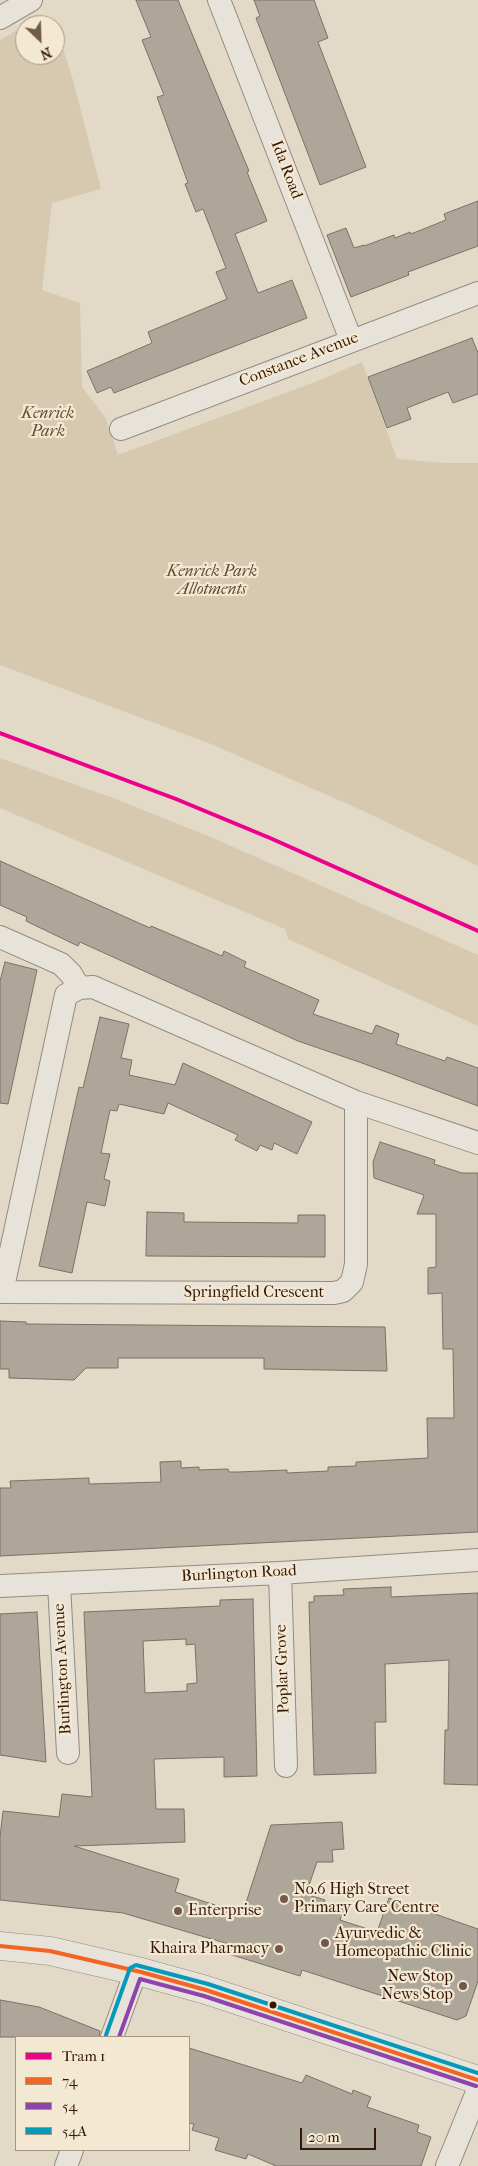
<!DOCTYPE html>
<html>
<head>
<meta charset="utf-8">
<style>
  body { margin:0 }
  #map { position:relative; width:478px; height:2166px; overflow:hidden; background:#e2d9c7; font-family:"IM FELL French Canon",serif }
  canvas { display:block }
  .legend { position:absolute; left:15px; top:2036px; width:175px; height:115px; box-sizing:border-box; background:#f3e9d3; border:1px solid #a79582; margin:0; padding:6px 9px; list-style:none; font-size:15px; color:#361608 }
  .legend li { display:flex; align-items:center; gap:10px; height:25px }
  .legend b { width:25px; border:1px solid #a79582 }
  .north { position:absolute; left:15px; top:15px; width:50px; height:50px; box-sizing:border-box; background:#f3e9d3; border:1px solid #a79582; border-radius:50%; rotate:156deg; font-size:14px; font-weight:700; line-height:20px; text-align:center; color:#361608 }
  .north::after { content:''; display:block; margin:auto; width:18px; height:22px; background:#725a4b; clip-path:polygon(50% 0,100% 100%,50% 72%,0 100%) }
  .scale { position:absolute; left:300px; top:2128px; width:76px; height:22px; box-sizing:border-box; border:2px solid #361608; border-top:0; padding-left:6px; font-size:15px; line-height:18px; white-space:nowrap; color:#361608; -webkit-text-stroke:4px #f3e9d3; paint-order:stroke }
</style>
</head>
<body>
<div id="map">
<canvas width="478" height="2166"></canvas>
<ul class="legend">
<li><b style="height:6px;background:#ec008c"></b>Tram 1</li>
<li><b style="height:6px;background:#f26522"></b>74</li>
<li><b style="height:6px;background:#8e44ad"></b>54</li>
<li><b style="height:6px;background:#059aba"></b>54A</li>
</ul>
<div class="north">N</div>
<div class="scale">20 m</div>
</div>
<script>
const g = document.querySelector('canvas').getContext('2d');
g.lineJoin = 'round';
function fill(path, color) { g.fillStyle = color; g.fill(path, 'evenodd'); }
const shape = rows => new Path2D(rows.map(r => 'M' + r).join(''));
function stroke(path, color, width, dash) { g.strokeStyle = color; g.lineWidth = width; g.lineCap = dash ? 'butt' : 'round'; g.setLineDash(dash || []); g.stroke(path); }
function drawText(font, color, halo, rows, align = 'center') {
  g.font = font + ' "IM FELL French Canon",serif'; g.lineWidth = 4.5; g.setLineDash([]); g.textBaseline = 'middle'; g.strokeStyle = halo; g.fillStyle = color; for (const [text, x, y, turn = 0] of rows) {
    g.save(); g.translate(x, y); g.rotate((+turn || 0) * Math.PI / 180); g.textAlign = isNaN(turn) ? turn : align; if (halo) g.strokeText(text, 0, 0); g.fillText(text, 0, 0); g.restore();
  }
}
const green = shape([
  [25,26,25,55,55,55,55,30,59,37,73,80,101,189,52,203,42,290,80,303,82,387,105,417,118,455,315,382,362,362,397,459,445,463,478,463,478,866,359,809,211,744,0,665,0,40],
  [0,758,113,798,213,838,478,955,478,1026,288,939,285,929,0,808]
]);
const building = shape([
  [136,0,178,0,249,171,247,172,267,221,235,234,258,293,292,280,307,318,114,393,111,387,97,393,87,371,152,343,148,332,227,299,216,272,226,268,203,209,196,212,185,184,188,183,157,97,164,95,142,40,151,37,136,0],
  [254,0,314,0,328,38,318,42,366,167,320,185,256,18,260,16,254,0],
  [478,201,478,246,408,272,409,275,351,297,327,235,346,228,354,248,364,245,364,246,394,235,395,238,410,232,411,234,446,220,444,214,478,201],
  [472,338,478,353,478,394,453,403,448,392,407,408,411,419,387,428,368,377,472,338],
  [0,861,150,928,151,926,222,956,224,951,246,962,244,967,319,1000,313,1014,372,1034,376,1025,399,1034,396,1044,445,1061,447,1057,478,1068,478,1106,362,1063,298,1041,80,942,78,946,26,921,27,917,0,905,0,861],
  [5,962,37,970,8,1104,0,1103,0,981,5,962],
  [100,1017,129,1024,121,1058,132,1060,129,1075,175,1085,183,1063,312,1122,297,1154,274,1143,272,1150,260,1145,257,1151,235,1140,238,1135,168,1103,164,1114,119,1104,117,1111,110,1110,101,1153,110,1154,104,1179,110,1181,105,1206,87,1202,72,1273,39,1266,79,1087,83,1088,100,1017],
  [380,1142,435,1160,434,1164,462,1173,478,1173,478,1532,0,1556,0,1488,11,1488,10,1481,89,1478,89,1484,161,1482,160,1462,181,1461,181,1468,199,1467,199,1470,228,1469,229,1472,237,1472,287,1470,287,1473,328,1471,328,1467,356,1466,356,1462,428,1458,427,1418,454,1418,453,1349,443,1349,442,1293,428,1294,428,1268,436,1267,436,1214,417,1214,424,1195,374,1178,373,1162,380,1142],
  [147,1212,184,1213,184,1222,298,1223,298,1215,325,1215,325,1257,146,1256,147,1212],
  [0,1321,26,1322,26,1324,385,1327,387,1371,264,1369,264,1358,118,1358,118,1368,86,1368,74,1380,9,1378,9,1369,0,1369,0,1321],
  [391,1587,391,1597,478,1593,478,1785,444,1784,445,1730,448,1730,449,1660,385,1664,386,1722,375,1722,376,1773,314,1775,309,1602,314,1602,314,1596,344,1595,343,1589,391,1587],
  [253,1599,257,1776,224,1777,224,1757,154,1759,156,1809,184,1809,185,1842,74,1846,179,1879,175,1892,218,1906,244,1909,271,1825,342,1822,344,1849,332,1850,333,1862,317,1862,306,1894,325,1900,324,1903,344,1909,340,1920,377,1932,389,1898,478,1929,478,1981,466,2016,457,2020,302,1970,300,1976,229,1954,232,1945,123,1913,0,1900,0,1837,3,1811,59,1817,62,1794,92,1797,84,1612,220,1606,220,1600,253,1599],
  [186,1639,186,1645,195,1644,197,1683,187,1684,187,1691,145,1693,143,1641,186,1639],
  [37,1612,46,1762,0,1755,0,1614,37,1612],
  [0,2000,39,2007,100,2031,99,2037,0,2037,0,2000],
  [189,2048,302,2083,306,2075,352,2094,353,2090,371,2097,367,2107,419,2125,417,2132,431,2137,421,2166,276,2166,248,2154,246,2159,215,2150,219,2138,192,2130,194,2124,189,2123,189,2048]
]);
const minor = shape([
  [219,0,351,340],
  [0,18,31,0],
  [121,429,478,293],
  [0,937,61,964,71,974,79,988],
  [0,1292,334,1293,343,1291,352,1282,356,1264,356,1102],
  [2,1292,66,995,79,988,93,987,356,1102,478,1143],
  [280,1573,286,1766],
  [59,1584,68,1753],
  [0,1586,280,1573,478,1560],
  [112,2037,136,1971],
  [66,2166,72,2150],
  [447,2166,478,2090]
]);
const tertiary = shape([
  [0,1946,50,1951,141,1972,206,1990,478,2080]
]);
const bus1 = shape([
  [0,1946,50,1951,141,1972,206,1990,478,2080]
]);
const bus2 = shape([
  [119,2037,140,1979,204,1996,476,2086]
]);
const bus3 = shape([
  [106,2035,130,1968,136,1965,208,1984,478,2073]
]);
const tram1 = shape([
  [0,733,176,799,270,838,478,931]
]);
const markers = [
  [284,1899,5,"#725a4b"],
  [178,1911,5,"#725a4b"],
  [325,1943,5,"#725a4b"],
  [279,1949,5,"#725a4b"],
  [463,1986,5,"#725a4b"],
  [273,2005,4.5,"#361608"]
];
const streetNames = [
  ["Ida Road",286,170,69],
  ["Constance Avenue",299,360,-21],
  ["Springfield Crescent",254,1293],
  ["Burlington Road",239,1574,-3],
  ["Burlington Avenue",63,1669,-93],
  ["Poplar Grove",283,1669,-92]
];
const parkNames = [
  ["Kenrick",48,414],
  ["Park",48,432],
  ["Kenrick Park",212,572],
  ["Allotments",212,590]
];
const poiNames = [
  ["No.6 High Street",294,1890],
  ["Primary Care Centre",294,1908],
  ["Enterprise",188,1911],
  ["Ayurvedic &",335,1934],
  ["Homeopathic Clinic",335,1952],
  ["Khaira Pharmacy",269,1949,"right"],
  ["New Stop",453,1977,"right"],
  ["News Stop",453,1995,"right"]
];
fill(green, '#d7c8b0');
fill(building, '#afa69a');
stroke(building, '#7b7166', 1);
stroke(minor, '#948b7f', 24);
stroke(tertiary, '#948b7f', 29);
stroke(minor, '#e8e3da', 22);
stroke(tertiary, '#e8e3da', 28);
stroke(bus1, '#f26522', 4);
stroke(bus2, '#8e44ad', 4);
stroke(bus3, '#059aba', 4);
stroke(tram1, '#ec008c', 4);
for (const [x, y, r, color] of markers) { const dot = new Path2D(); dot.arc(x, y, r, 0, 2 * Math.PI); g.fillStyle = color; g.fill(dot); stroke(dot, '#f3e9d3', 2); }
drawText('16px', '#361608', '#f3e9d3', streetNames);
drawText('italic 16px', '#644835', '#f3e9d3', parkNames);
drawText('16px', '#361608', '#f3e9d3', poiNames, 'left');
</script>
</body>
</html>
